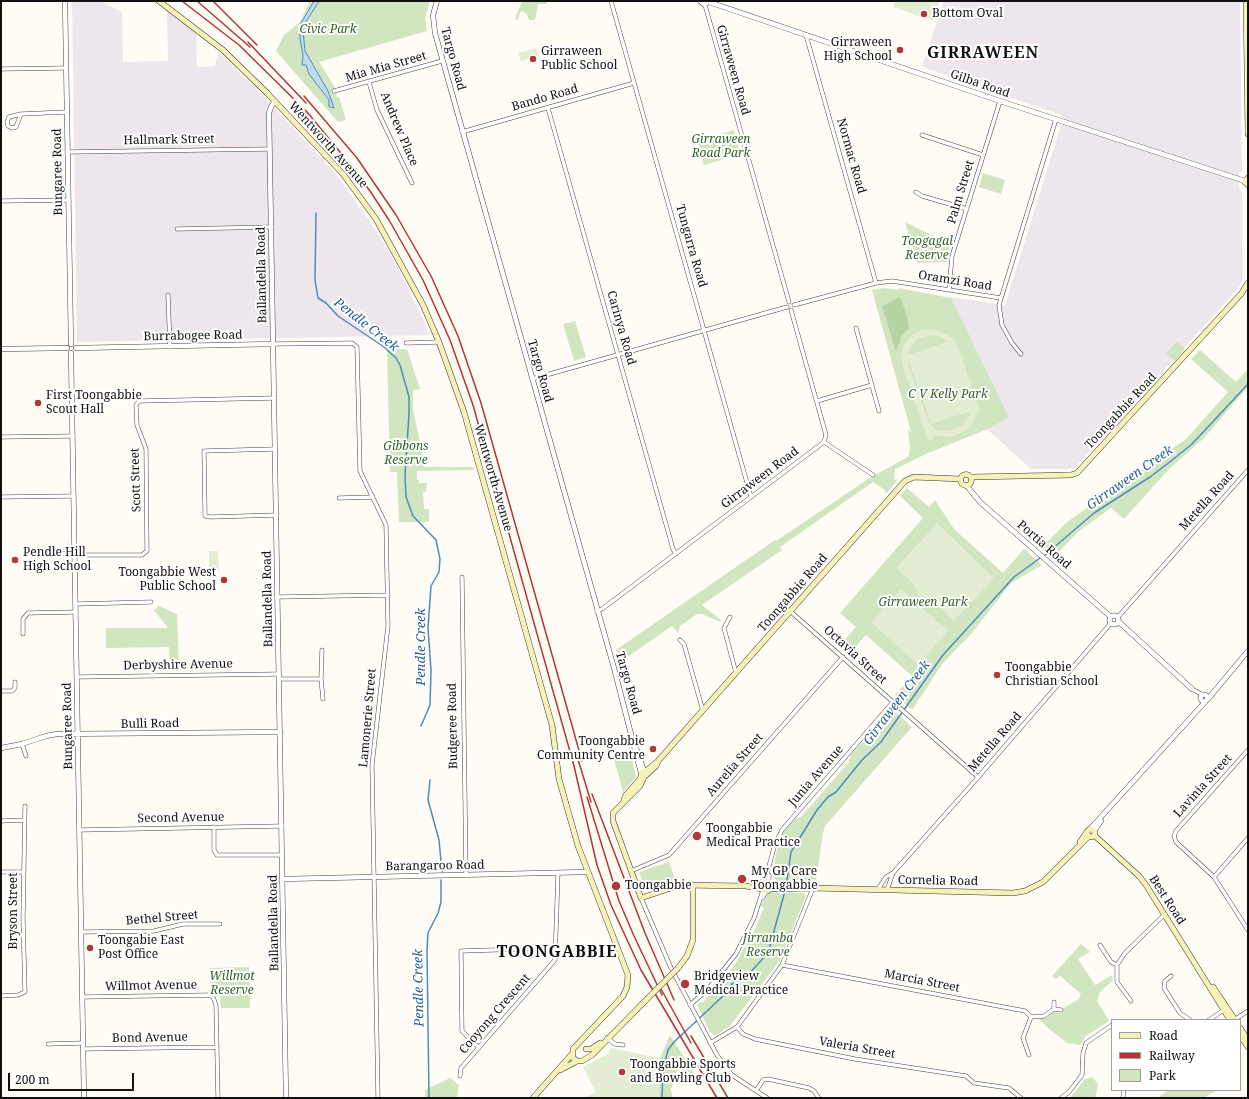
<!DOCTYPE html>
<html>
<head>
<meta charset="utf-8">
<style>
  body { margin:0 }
  #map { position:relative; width:1249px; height:1099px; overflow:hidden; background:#fefcf4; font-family:"Noto Serif",serif }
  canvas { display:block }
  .frame { position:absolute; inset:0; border:2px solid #101010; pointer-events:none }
  .legend { position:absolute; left:1111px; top:1019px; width:130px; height:72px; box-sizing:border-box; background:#fff; border:1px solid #9f9f9f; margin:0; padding:5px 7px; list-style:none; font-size:12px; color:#101010 }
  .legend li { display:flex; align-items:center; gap:8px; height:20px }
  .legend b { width:20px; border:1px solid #9f9f9f }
  .scale { position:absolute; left:8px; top:1073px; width:126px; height:18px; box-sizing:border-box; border:2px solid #101010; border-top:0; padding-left:5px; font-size:12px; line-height:14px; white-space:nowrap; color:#101010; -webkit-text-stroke:3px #fff; paint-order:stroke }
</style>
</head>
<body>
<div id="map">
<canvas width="1249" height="1099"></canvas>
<div class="frame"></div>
<ul class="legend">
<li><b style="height:5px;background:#f6f2b7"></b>Road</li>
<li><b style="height:5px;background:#b03838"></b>Railway</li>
<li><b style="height:11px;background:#d2e5c1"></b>Park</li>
</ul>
<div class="scale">200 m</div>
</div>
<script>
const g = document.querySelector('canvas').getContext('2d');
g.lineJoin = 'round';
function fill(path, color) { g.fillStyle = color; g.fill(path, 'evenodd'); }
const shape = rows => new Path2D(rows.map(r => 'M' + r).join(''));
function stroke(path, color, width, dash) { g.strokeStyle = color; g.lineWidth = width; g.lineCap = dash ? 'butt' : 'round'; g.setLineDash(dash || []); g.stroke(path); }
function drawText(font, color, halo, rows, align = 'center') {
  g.font = font + ' "Noto Serif",serif'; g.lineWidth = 4; g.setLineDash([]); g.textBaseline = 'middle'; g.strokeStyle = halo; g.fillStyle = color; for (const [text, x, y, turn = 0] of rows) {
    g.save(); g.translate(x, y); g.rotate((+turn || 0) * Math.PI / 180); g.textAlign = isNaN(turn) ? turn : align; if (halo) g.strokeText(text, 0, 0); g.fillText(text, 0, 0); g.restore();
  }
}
const industrial = shape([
  [72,1,100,1,122,12,123,62,168,61,167,11,196,32,197,67,215,66,218,51,272,105,336,174,377,232,396,264,423,319,429,335,77,342],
  [944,1,1240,1,1242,171,1239,174,1239,188,1242,193,1243,274,1242,282,1235,292,1073,469,1031,469,987,429,1009,417,950,297,1005,305,1064,116,922,67]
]);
const green = shape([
  [310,1,430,1,425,18,427,31,319,62,334,86,337,97,339,97,346,120,338,122,276,51,284,35,300,22],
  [522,1,547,1,547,4,538,4,535,20,529,20,526,13,522,11,520,12,518,20,515,19],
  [734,130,741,154,704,165,697,141],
  [983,173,1005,180,1001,194,979,187],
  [905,222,950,244,947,262,917,263],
  [884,288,900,290,899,288,951,298,1009,417,990,428,926,454,895,469,894,480,898,479,886,494,885,490,873,482,780,547,782,550,702,605,721,620,720,622,702,614,697,614,680,626,678,633,672,626,619,663,616,650,775,540,776,541,868,479,909,456,910,447,908,430,911,432,872,290],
  [575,321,586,357,574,361,563,324],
  [1177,341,1185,349,1175,361,1166,353],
  [387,349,407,349,420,389,413,390,413,409,425,467,473,467,474,470,417,471,417,480,419,480,419,483,427,483,426,492,423,493,424,509,429,509,429,522,399,522,397,472,390,472],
  [1200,350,1236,382,1248,369,1248,387,1204,438,1169,469,1124,519,1111,508,1079,531,1053,558,1041,548,1067,522,1186,439,1228,392,1191,359],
  [907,488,929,507,935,500,954,529,1003,573,1024,549,1042,565,1011,583,972,633,943,663,912,710,895,695,912,676,866,635,849,654,839,646,856,627,840,613,923,518,900,496],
  [159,606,177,614,179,671,170,671,169,647,106,648,106,628,168,628,154,610],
  [892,709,912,727,825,826,823,833,816,881,777,881,772,875,777,849,784,831,795,819,801,817,849,762,851,755],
  [631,754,636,777,623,792,614,759],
  [669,862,675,880,645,891,639,872],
  [772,892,804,893,806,896,780,960,730,1026,715,1036,710,1032,697,1004,703,1002,734,966,756,927,764,907,761,907,762,903,767,895],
  [1081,944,1090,952,1078,959,1095,985,1112,975,1113,980,1100,992,1097,1001,1109,1021,1086,1036,1080,1045,1067,1043,1049,1029,1039,1019,1048,1017,1053,1012,1062,1013,1062,1009,1079,999,1081,994,1060,976,1056,979,1052,976],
  [249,967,250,1008,221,1008,220,997,211,990,210,968],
  [670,1035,698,1079,693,1079,687,1070,678,1068,671,1090,673,1098,659,1098,658,1074,660,1058],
  [1093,1077,1098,1085,1095,1098,1070,1098,1085,1079],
  [450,1078,459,1085,457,1098,425,1098,425,1090],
  [1169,1090,1217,1090,1204,1098,1157,1098]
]);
const forest = shape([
  [900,297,906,313,909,328,902,335,896,352,882,306]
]);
const pitch = shape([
  [895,1,940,1,933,21,893,7],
  [536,48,539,56,521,61,518,53],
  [934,329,949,335,957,344,980,411,977,412,973,423,964,432,951,437,933,435,934,440,928,441,902,364,901,356,903,347,911,336,922,330],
  [931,335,941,337,947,342,908,355,912,345,917,339],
  [908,358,931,424,971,411,968,419,963,425,948,431,937,430,930,425,909,367],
  [937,523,994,578,954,621,937,605,923,600,917,593,914,584,896,568],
  [209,551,218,551,219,570,209,570],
  [901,589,948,631,918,665,871,622],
  [611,1048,660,1058,658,1074,659,1098,584,1098,596,1092,583,1067,608,1054]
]);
const water = shape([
  [314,1,319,1,318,3,305,23,303,30,305,51,328,91,334,108,329,107,329,100,309,74,306,65,302,65,303,56,300,39,300,25,314,1]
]);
const stream = shape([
  [316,213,315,280,318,298,326,303,338,316,384,347,396,358,400,365,409,397,409,414,405,476,406,497,413,516,436,540,440,559,439,572,431,586,428,628,431,670,430,705,421,726],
  [1044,556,1094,513,1150,477,1171,461,1192,444,1248,384],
  [430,780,428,800,439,840,442,872],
  [786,887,791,852,817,810,828,797,836,792,862,760,881,742,943,655,1014,577,1040,558],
  [429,1098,427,950,428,933,438,913,441,902,441,880],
  [662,1098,663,1070,668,1050,674,1042,722,997,732,984,746,977,768,953,785,891]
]);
const minor = shape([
  [611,1,751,497],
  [705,5,789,302],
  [806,35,876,283],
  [1,69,66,68],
  [369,82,377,110,412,183],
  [334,91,442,61],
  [548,108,673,549,676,554],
  [21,114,9,117,7,122,8,126,12,128,16,127,21,114,67,112],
  [462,132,634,83],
  [922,135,983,155],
  [68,152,270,149],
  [916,192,922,196,967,209],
  [1,201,69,200],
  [177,229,272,227],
  [949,290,952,256,1000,101],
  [168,295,170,347],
  [794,305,876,283,892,281,1001,298],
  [856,328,879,411],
  [406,343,439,342],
  [274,344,352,343,357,347,360,471,386,525,388,626,372,765,378,1098],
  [1021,354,1012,343,1002,325,999,305,1056,119],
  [532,379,787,307],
  [817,401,872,385],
  [1,437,73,436],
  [824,442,873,475],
  [275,449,204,451,205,511,205,516,211,517,277,515],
  [1,497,74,496],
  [339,498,373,497],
  [50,554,75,553],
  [75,555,142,555,147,551,146,449,137,425,136,405,139,401,275,398],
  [462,577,466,875],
  [278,597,388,595],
  [76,604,151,602],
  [597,611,602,609,824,442,826,435,791,310],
  [790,611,978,777],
  [730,617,724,628,736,673],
  [1118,617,1248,470],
  [23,634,23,619,28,613,76,612],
  [680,640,684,644,703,711],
  [322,650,321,679,323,699],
  [77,677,279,674],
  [279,679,321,679],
  [1192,689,1203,695],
  [1,691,12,691,15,688,15,682],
  [22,744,26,756],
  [1248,750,1176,831,1174,836,1176,842,1214,877,1248,930],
  [1,821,24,820],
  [214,827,214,850,217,855,282,855],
  [80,830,282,826],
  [631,871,669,855,843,657],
  [1,872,24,872],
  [769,875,769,882],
  [1214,877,1248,838],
  [765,881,775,844,782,830,893,702],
  [878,889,886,877,893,873,974,782,1111,623],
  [887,890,893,873],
  [641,898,671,968,717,1055,732,1075,767,1098],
  [762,898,767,891],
  [82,932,154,931,183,924,220,924],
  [1100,945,1111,962,1117,965],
  [782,965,1025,1011,1031,1017,1044,1016,1054,1009,1061,1010],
  [1171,976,1165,981,1164,988,1180,1013,1190,1020],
  [1,996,18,995,25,992,23,919,25,806],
  [82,997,208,995,213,997,216,1005,218,1098],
  [1131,1001,1117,982,1117,965,1125,953,1165,914],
  [690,1005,708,989,736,954,754,918,763,890],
  [1054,1009,1054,1002],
  [1209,1020,1225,1009],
  [1234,1020,1248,1011],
  [737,1027,743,1034,755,1039,855,1059,966,1076,974,1083,1009,1088,1021,1098],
  [607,1038,615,1044,623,1045],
  [710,1043,737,1027,782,965,813,888],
  [48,1044,83,1043],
  [479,1048,462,1031,461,951,556,948],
  [83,1049,217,1047],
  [1029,1055,1023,1038,1031,1017],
  [460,1076,461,1068,555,960,558,873],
  [756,1091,763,1080,768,1079,809,1088,814,1091,819,1098],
  [1123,1097,1124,1090],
  [1061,1098,1069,1092,1082,1075,1083,1053,1086,1043,1112,1025]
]);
const tertiary = shape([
  [65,1,71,344],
  [437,1,433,15,435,33,614,668,641,773],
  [700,1,705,5,709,1],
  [709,2,1000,101,1245,181],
  [275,101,271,107,269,113,286,1098],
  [76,348,274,344],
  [1,349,67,348],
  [71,353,84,1098],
  [966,485,980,502,1111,617],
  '1109.5 620a4.5 4.5 0 1 1 9 0a4.5 4.5 0 1 1-9 0Z',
  [1119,622,1192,689],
  '1200.5 698a3.5 3.5 0 1 1 7 0a3.5 3.5 0 1 1-7 0Z',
  [1208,699,1248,651],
  [635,745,644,771],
  [1,748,22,744,46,736,57,734,280,732],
  [1090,829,1205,702],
  [1094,831,1101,821],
  [283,879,587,872]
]);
const secondary = shape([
  [159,1,223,50,267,93,343,174,376,219,423,305,439,342,464,412,552,725,559,779,578,846,628,975,627,987,623,996,573,1049,573,1058,577,1061,582,1061,592,1055,647,999],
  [1246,1,1248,134],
  [1248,178,1245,182,1248,185],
  '960.5 480a5.5 5.5 0 1 1 11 0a5.5 5.5 0 1 1-11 0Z',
  [972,477,1071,475,1077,473,1241,294,1248,283],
  [646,771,657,762],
  [624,800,626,795,640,779,642,772,645,771,647,774],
  '1087 833a4 4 0 1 1 8 0a4 4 0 1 1-8 0Z',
  [1094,835,1139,876,1146,885,1230,1020],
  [1080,842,1087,832],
  '761 886a5 5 0 1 1 10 0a5 5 0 1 1-10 0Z',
  [762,889,746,886,680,885,641,898,613,821,613,813,640,786,644,777,656,766,658,761,905,481,914,477,961,479],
  [771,889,813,888,1013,893,1025,891,1043,882,1089,836],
  [678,968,687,956,693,940,693,885],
  [1213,987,1235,1020],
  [1240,1028,1248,1040],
  [1240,1035,1248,1047],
  [586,1049,591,1049,600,1043],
  [560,1070,577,1061],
  [533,1098,572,1054]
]);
const rail = shape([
  [182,1,239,45,307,112,349,163,370,191,389,220,423,280,450,340,473,405,574,766,597,865,611,905,641,970,717,1098],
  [197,1,250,47],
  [213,1,257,45],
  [248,42,306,103],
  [304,96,357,158,396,215,431,276,458,336,481,403,582,761],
  [577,756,591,802],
  [592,794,645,933,674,1000],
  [587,797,619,901,634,936,662,995],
  [661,989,691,1043],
  [691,1036,728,1098]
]);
const secondaryBridge = shape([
  [647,999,678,968]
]);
const markers = [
  [924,14,4,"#b03838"],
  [900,50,4,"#b03838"],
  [533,59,4,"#b03838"],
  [38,403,4,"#b03838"],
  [15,560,4,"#b03838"],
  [224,580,4,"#b03838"],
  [997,675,4,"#b03838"],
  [653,749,4,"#b03838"],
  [697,836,5,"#b03838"],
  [742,879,5,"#b03838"],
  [616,886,5,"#b03838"],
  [90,948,4,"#b03838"],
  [685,984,5,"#b03838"],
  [622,1072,4,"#b03838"]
];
const poiNames = [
  ["Bottom Oval",932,14],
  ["Girraween",892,43,"right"],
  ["High School",892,57,"right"],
  ["Girraween",541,52],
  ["Public School",541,66],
  ["First Toongabbie",46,396],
  ["Scout Hall",46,410],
  ["Pendle Hill",23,553],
  ["High School",23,567],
  ["Toongabbie West",216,573,"right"],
  ["Public School",216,587,"right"],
  ["Toongabbie",1005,668],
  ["Christian School",1005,682],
  ["Toongabbie",645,742,"right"],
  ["Community Centre",645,756,"right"],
  ["Toongabbie",706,829],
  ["Medical Practice",706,843],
  ["My GP Care",751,872],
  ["Toongabbie",751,886],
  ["Toongabbie",625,886],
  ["Toongabie East",98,941],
  ["Post Office",98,955],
  ["Bridgeview",694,977],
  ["Medical Practice",694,991],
  ["Toongabbie Sports",630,1065],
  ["and Bowling Club",630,1079]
];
const parkNames = [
  ["Civic Park",328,30],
  ["Girraween",721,140],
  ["Road Park",721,154],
  ["Toogagal",927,242],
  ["Reserve",927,256],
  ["C V Kelly Park",948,395],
  ["Gibbons",406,447],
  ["Reserve",406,461],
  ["Girraween Park",923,603],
  ["Jirramba",768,939],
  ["Reserve",768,953],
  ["Willmot",232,977],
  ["Reserve",232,991]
];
const streetNames = [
  ["Targo Road",453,59,75],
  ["Mia Mia Street",386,67,-16],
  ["Girraween Road",733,70,74],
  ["Gilba Road",980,84,19],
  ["Bando Road",545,98,-16],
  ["Andrew Place",399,129,67],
  ["Hallmark Street",169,140,-1],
  ["Wentworth Avenue",328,145,48],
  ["Normac Road",851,156,74],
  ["Bungaree Road",58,172,-91],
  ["Palm Street",961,192,-73],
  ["Tungarra Road",691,246,74],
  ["Ballandella Road",262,275,-91],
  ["Oramzi Road",955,281,9],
  ["Carinya Road",621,328,74],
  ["Burrabogee Road",193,336,-1],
  ["Targo Road",540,371,74],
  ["Toongabbie Road",1121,411,-47],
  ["Wentworth Avenue",493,478,74],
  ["Girraween Road",760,478,-37],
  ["Scott Street",136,480,-92],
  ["Metella Road",1207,501,-48],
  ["Portia Road",1044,545,41],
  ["Toongabbie Road",793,593,-49],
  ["Ballandella Road",268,599,-91],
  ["Octavia Street",855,655,42],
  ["Derbyshire Avenue",178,665,-1],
  ["Targo Road",628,683,74],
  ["Lamonerie Street",368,718,-85],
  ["Bulli Road",150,724,-1],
  ["Bungaree Road",68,726,-91],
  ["Budgeree Road",453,726,-91],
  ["Metella Road",995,742,-49],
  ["Aurelia Street",735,765,-49],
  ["Junia Avenue",816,776,-49],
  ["Lavinia Street",1203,786,-48],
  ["Second Avenue",181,818,-1],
  ["Barangaroo Road",435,866,-1],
  ["Cornelia Road",938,881,1],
  ["Best Road",1167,900,57],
  ["Bryson Street",14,911,-90],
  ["Bethel Street",162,918,-5],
  ["Ballandella Road",274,923,-91],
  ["Marcia Street",922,981,11],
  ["Willmot Avenue",151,986,-1],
  ["Cooyong Crescent",495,1014,-49],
  ["Bond Avenue",150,1038,-1],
  ["Valeria Street",857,1048,10]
];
const waterNames = [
  ["Pendle Creek",366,325,38],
  ["Girraween Creek",1130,478,-35],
  ["Pendle Creek",421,647,-90],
  ["Girraween Creek",897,703,-53],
  ["Pendle Creek",419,988,-91]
];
const districtNames = [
  ["GIRRAWEEN",983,53],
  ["TOONGABBIE",557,952]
];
fill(industrial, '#ede6ed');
fill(green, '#d2e5c1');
fill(forest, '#b6d4a2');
fill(pitch, '#e2edd1');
fill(water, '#bedbef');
stroke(water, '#4e8cbe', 1);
stroke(stream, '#4e8cbe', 1.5);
stroke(minor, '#434343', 4.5);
stroke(tertiary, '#434343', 5.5);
stroke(secondary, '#323232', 6);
stroke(minor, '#fff', 3.5);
stroke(tertiary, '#fff', 4.5);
stroke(secondary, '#f6f2b7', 5);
stroke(rail, '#b03838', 1.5);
stroke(secondaryBridge, '#323232', 6, []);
stroke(secondaryBridge, '#f6f2b7', 5);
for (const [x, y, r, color] of markers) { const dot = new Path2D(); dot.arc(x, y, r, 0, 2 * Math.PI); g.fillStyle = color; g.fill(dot); stroke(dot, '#fff', 1.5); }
drawText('12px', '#101010', '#fff', poiNames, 'left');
drawText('italic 12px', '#306127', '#fff', parkNames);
drawText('12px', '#101010', '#fff', streetNames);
drawText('italic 13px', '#275f94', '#fff', waterNames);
g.letterSpacing = '1px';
drawText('bold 16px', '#101010', '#fff', districtNames);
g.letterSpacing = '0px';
</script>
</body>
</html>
